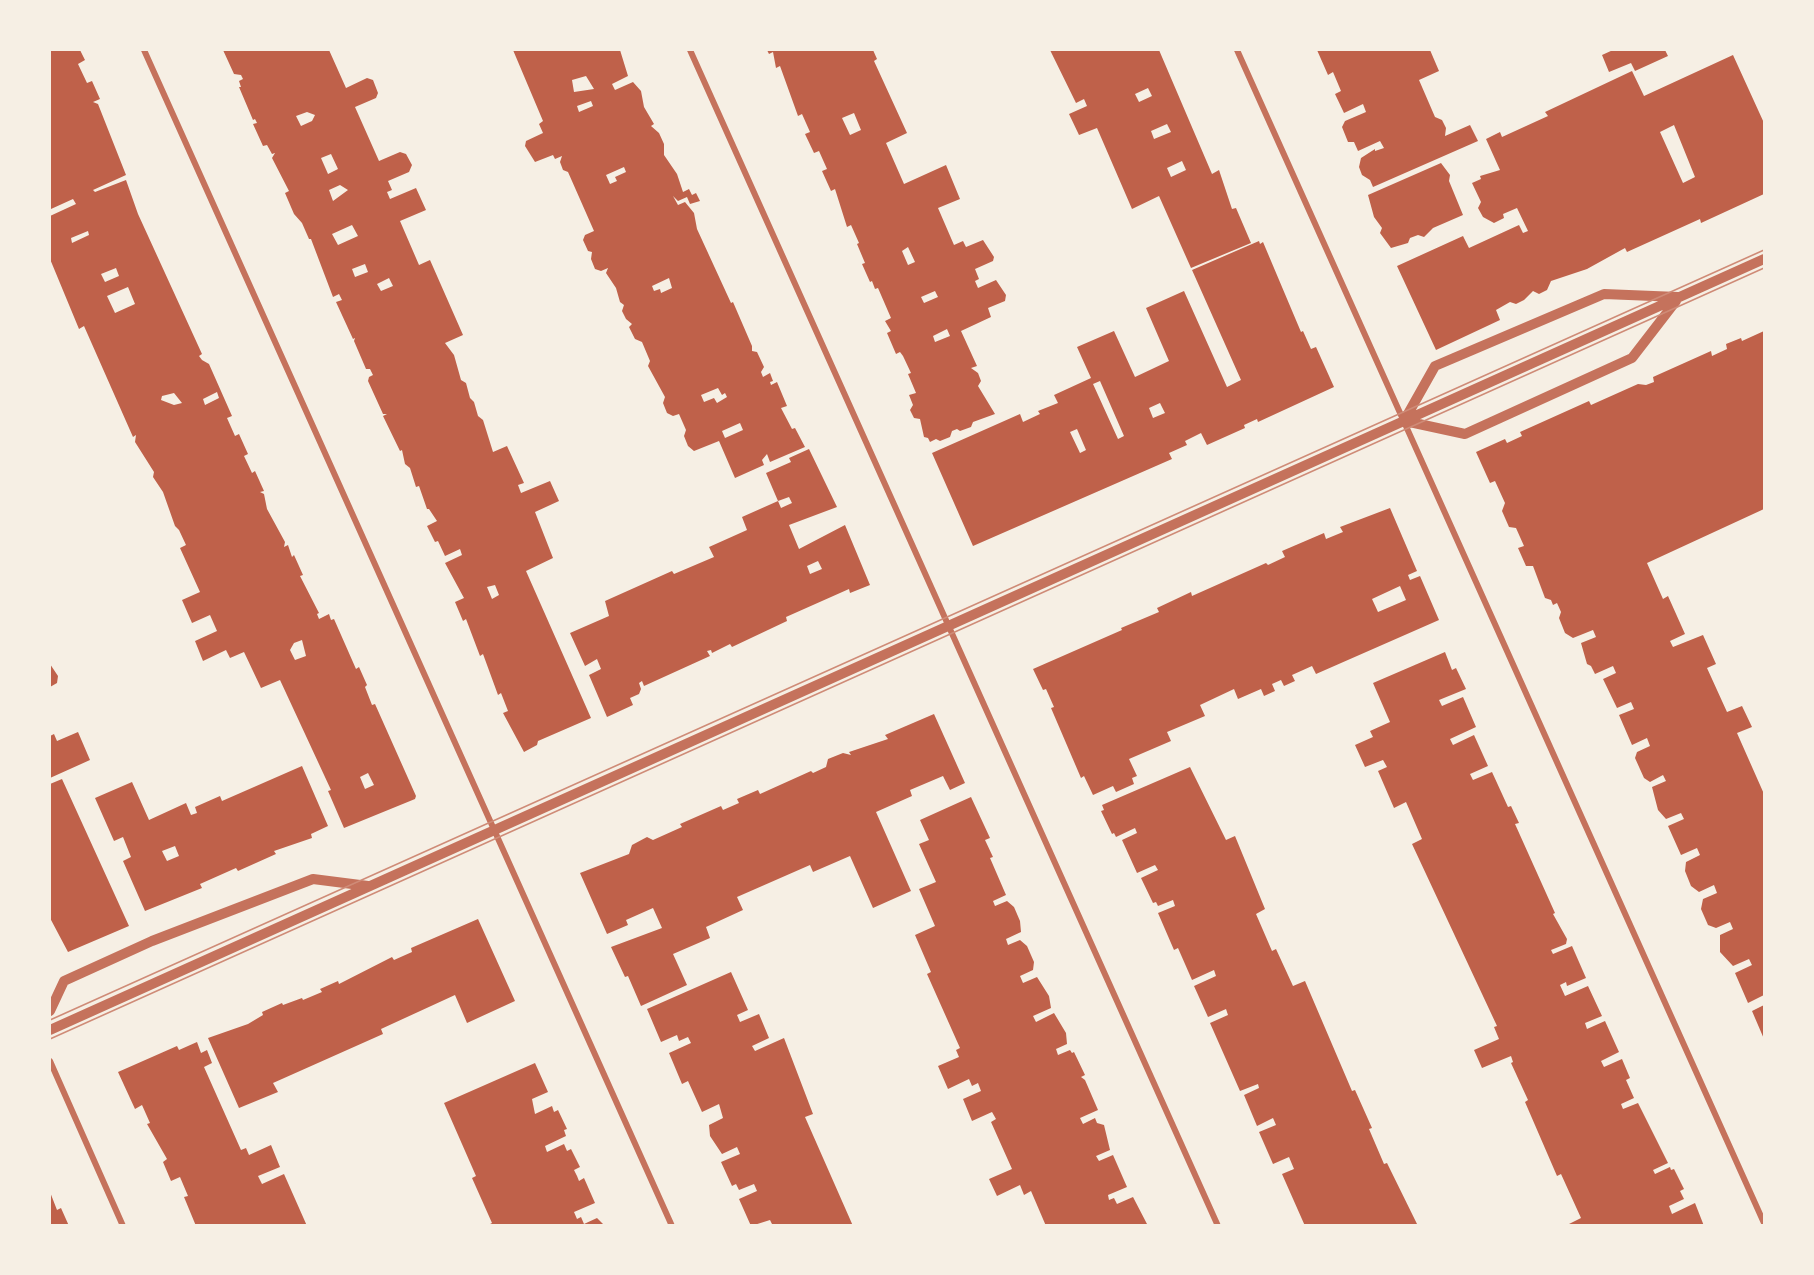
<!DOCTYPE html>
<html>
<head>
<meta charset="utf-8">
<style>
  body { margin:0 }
  #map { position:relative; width:1814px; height:1275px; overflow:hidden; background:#f6efe4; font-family:Lato,sans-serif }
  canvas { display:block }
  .frame { position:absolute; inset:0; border:51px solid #f6efe4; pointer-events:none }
</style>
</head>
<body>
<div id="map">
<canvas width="1814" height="1275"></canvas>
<div class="frame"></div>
</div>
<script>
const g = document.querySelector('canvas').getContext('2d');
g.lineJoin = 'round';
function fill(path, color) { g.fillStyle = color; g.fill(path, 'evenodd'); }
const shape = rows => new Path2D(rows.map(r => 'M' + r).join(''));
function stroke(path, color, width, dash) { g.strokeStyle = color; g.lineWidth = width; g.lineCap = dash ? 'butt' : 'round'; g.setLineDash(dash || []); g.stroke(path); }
const building = shape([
  [50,50,80,50,85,60,78,64,87,83,92,81,100,99,93,102,98,104,126,175,93,190,95,192,126,180,138,214,202,354,199,356,202,360,209,364,232,416,227,418,235,436,239,434,248,454,244,456,252,473,255,471,264,491,260,492,264,494,267,509,285,542,284,547,288,545,292,557,294,555,303,575,300,576,319,613,317,614,319,619,329,614,331,620,334,619,356,669,359,667,367,685,365,687,372,705,375,704,416,796,415,799,344,828,328,791,331,790,280,680,261,688,244,652,230,658,226,650,203,661,195,641,217,631,210,615,192,623,182,600,200,592,180,548,186,545,179,530,175,526,163,492,153,477,154,472,135,442,136,435,133,437,84,326,79,329,50,259,50,216,76,204,73,199,51,209,50,206],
  [88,231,89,235,72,243,71,238],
  [116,268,119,276,105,282,101,274],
  [128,287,135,304,115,313,107,296],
  [217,392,219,398,205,405,203,399],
  [174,393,182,403,174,405,161,400,162,396],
  [302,640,306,656,295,660,290,650,294,643],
  [368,773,374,785,365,789,360,777],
  [223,50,329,50,346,88,367,78,373,80,378,93,376,98,355,107,379,161,400,152,406,154,412,165,409,172,388,181,392,190,387,192,390,199,416,188,426,210,400,221,419,265,430,260,463,335,445,343,454,355,461,380,466,383,470,398,474,402,478,416,483,420,493,452,507,446,524,483,518,485,521,493,550,481,559,501,535,512,553,558,526,571,591,718,538,741,537,745,524,752,503,713,508,711,501,693,498,695,483,654,480,656,466,619,463,621,455,602,464,598,445,563,462,555,460,549,445,556,438,541,435,542,427,526,437,521,429,509,427,509,419,486,416,487,410,468,405,464,402,450,400,451,383,416,387,414,383,414,368,381,369,377,373,375,370,369,366,369,354,341,355,338,353,339,336,302,342,300,339,294,333,297,311,239,309,239,302,223,294,214,285,193,289,191,272,158,275,153,272,154,267,145,263,146,253,124,257,123,255,119,253,120,239,87,241,87,239,81,243,79,241,75,234,74],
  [307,112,315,115,312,121,301,126,296,116],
  [331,154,338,169,328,174,321,158],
  [340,185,348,190,333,201,329,190],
  [352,225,358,236,338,245,332,234],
  [365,264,368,272,355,277,352,269],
  [389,278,393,286,381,291,377,284],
  [495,585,499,595,492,599,487,587],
  [513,50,620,50,628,76,612,84,615,90,633,82,641,91,644,107,654,124,651,126,659,133,664,144,664,155,677,174,683,192,689,189,692,195,696,193,700,201,690,204,687,197,678,201,673,196,678,205,685,202,694,213,697,229,731,303,733,302,752,346,752,351,757,352,764,367,761,372,763,377,770,373,773,381,770,382,771,385,777,382,787,406,781,408,792,429,795,428,805,447,770,462,767,454,762,460,764,465,735,478,719,441,694,451,688,446,684,436,686,430,679,414,673,416,667,413,663,403,665,397,648,366,650,361,642,342,635,339,629,327,632,324,626,319,622,311,624,305,620,302,616,288,606,273,608,268,601,271,595,269,591,259,592,252,588,251,583,240,585,235,594,231,568,172,563,170,560,162,562,156,555,159,553,155,535,162,525,146,526,141,543,133,539,124,543,121],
  [586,76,594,89,574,92,572,80],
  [591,101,593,106,579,112,577,106],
  [624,167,626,172,615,177,617,181,610,184,606,175],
  [669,278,672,288,661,293,660,289,654,291,652,286],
  [718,388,722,395,725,393,727,397,717,403,714,398,704,402,701,395],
  [740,423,743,430,725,438,722,431],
  [767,50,873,50,877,59,874,61,907,133,886,143,904,184,946,165,960,199,938,208,954,245,963,241,966,247,983,240,994,257,993,261,975,269,979,279,975,281,978,288,996,280,1006,295,1005,301,988,308,991,317,961,331,977,366,971,368,978,373,981,381,978,386,995,414,973,422,971,427,960,431,957,429,952,431,950,437,940,441,936,439,930,442,928,438,924,437,920,419,914,418,910,410,913,405,909,395,916,393,908,374,911,373,903,356,900,352,896,354,887,333,891,331,885,321,891,318,878,288,875,289,872,281,870,282,862,264,865,263,857,244,859,243,851,225,847,227,835,189,831,191,822,171,827,169,819,151,814,153,805,134,810,132,802,114,798,116,780,66,776,68,773,52,769,54],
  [854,113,861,130,850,135,842,118],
  [908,247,915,262,908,265,902,251],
  [935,291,938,297,924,303,921,297],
  [947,329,950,336,935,342,933,336],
  [1050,50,1159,50,1212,174,1219,170,1232,209,1236,208,1251,243,1191,268,1159,196,1132,209,1097,128,1079,135,1069,114,1087,106,1084,99,1076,103],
  [1148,88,1152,96,1139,102,1135,94],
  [1167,124,1171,132,1154,139,1151,131],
  [1182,161,1186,170,1171,177,1167,168],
  [1317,50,1430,50,1439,71,1419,80,1435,117,1442,120,1446,128,1445,136,1470,125,1478,141,1373,187,1370,180,1362,175,1359,167,1361,158,1375,149,1375,151,1384,148,1380,141,1358,151,1354,142,1348,142,1342,127,1345,121,1366,112,1363,104,1344,113,1335,94,1341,91,1333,72,1328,75],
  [1613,50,1665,50,1668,56,1635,71,1631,63,1609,72,1602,55],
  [1733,55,1764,123,1764,194,1701,223,1700,219,1627,252,1625,248,1587,269,1551,281,1547,290,1539,294,1533,291,1524,300,1516,304,1510,302,1496,310,1500,320,1436,350,1397,266,1463,236,1469,248,1519,225,1523,233,1528,231,1517,208,1503,214,1504,218,1494,223,1483,217,1478,208,1481,202,1472,183,1481,179,1480,176,1500,170,1486,139,1500,132,1502,137,1548,116,1545,112,1632,71,1644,96],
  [1674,125,1695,177,1683,183,1660,132],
  [1441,163,1450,175,1449,181,1463,215,1433,228,1424,237,1418,235,1410,238,1408,243,1391,248,1380,233,1382,228,1374,217,1368,195],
  [1259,241,1260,244,1263,242,1301,332,1303,331,1311,349,1316,347,1334,387,1258,422,1257,419,1244,425,1245,428,1207,445,1201,433,1185,441,1187,445,1169,453,1172,459,973,546,932,453,1020,414,1023,422,1040,414,1038,411,1058,403,1054,395,1091,378,1077,347,1114,331,1135,377,1169,361,1146,308,1184,291,1227,387,1241,380,1192,270],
  [1100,381,1124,436,1118,439,1093,384],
  [1160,403,1165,413,1153,418,1149,408],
  [1077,429,1086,450,1080,453,1070,432],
  [1764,331,1764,509,1647,563,1663,599,1668,596,1685,634,1670,641,1673,647,1703,635,1716,664,1707,668,1727,712,1742,706,1752,727,1737,733,1764,794,1764,995,1748,1003,1735,973,1752,965,1749,959,1733,966,1720,952,1720,935,1733,929,1730,922,1716,928,1708,925,1701,909,1703,899,1717,893,1714,885,1699,892,1691,886,1685,871,1686,862,1700,855,1697,848,1681,855,1668,826,1684,819,1681,813,1666,819,1658,810,1652,787,1666,781,1663,775,1650,782,1644,778,1635,758,1637,752,1650,746,1647,738,1632,745,1619,715,1634,709,1631,702,1617,708,1603,679,1616,673,1613,666,1595,674,1591,666,1587,664,1581,643,1596,637,1593,630,1573,638,1565,633,1559,618,1561,612,1557,603,1553,605,1551,600,1545,598,1533,566,1526,566,1518,548,1524,546,1516,528,1509,527,1502,511,1505,503,1495,481,1490,483,1476,452,1505,439,1507,443,1522,436,1520,432,1589,401,1591,405,1638,384,1646,385,1654,382,1653,377,1711,351,1712,356,1727,349,1726,344,1741,338,1742,341],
  [809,449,837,507,789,525,799,549,845,525,870,585,850,593,849,589,786,617,787,621,732,647,730,644,712,653,711,650,707,651,710,656,644,686,642,681,639,683,641,689,639,694,630,698,633,705,607,717,589,675,601,669,597,659,585,666,570,633,609,616,605,601,672,571,674,574,714,557,709,547,747,530,742,517,778,501,781,508,792,503,789,497,778,501,766,473,791,462,789,458],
  [818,561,822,569,810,574,807,566],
  [1390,508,1417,571,1408,575,1410,580,1420,576,1439,620,1316,674,1312,666,1292,675,1295,681,1284,686,1281,680,1272,684,1275,691,1264,696,1261,689,1238,699,1234,689,1200,705,1205,716,1167,732,1171,741,1129,759,1137,776,1132,778,1134,784,1116,792,1113,786,1093,795,1084,776,1081,778,1051,708,1054,707,1046,689,1043,690,1033,669,1122,630,1121,628,1159,612,1157,608,1191,592,1192,596,1266,563,1268,565,1285,557,1282,551,1324,533,1326,539,1343,532,1340,527],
  [1400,586,1406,600,1378,612,1372,599],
  [1445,652,1452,670,1456,668,1466,689,1439,700,1442,706,1463,697,1476,727,1450,739,1453,745,1474,735,1488,766,1470,774,1473,780,1492,772,1508,807,1511,806,1519,823,1515,824,1555,913,1553,914,1567,939,1566,944,1551,950,1553,954,1572,946,1586,978,1567,986,1566,982,1560,985,1565,996,1588,986,1602,1016,1585,1023,1587,1029,1605,1021,1619,1052,1601,1061,1604,1067,1622,1059,1630,1078,1626,1080,1634,1098,1621,1104,1623,1109,1638,1103,1668,1163,1653,1170,1655,1174,1670,1167,1671,1170,1674,1169,1684,1189,1680,1191,1684,1199,1669,1206,1672,1214,1695,1203,1704,1226,1565,1226,1581,1218,1561,1174,1557,1176,1525,1102,1528,1100,1511,1063,1513,1062,1511,1056,1482,1068,1474,1050,1499,1039,1494,1027,1497,1026,1412,844,1422,839,1406,802,1394,808,1378,771,1387,767,1383,760,1365,767,1355,745,1373,737,1370,731,1390,722,1373,683],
  [50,664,58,676,57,683,50,687],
  [934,714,965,783,950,790,943,776,910,790,912,796,876,812,911,891,873,908,850,856,813,872,810,865,737,897,743,910,706,927,710,938,673,954,687,985,641,1006,628,976,625,977,611,947,662,928,653,908,626,920,628,925,607,934,580,873,629,854,632,845,647,837,653,840,682,827,680,824,721,806,723,810,739,803,737,799,758,790,760,794,811,771,813,773,826,767,828,759,843,753,851,755,849,752,888,739,885,735],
  [78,732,90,760,50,778,50,736,54,734,57,741],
  [302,766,328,826,311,834,312,838,274,851,276,854,238,871,236,868,200,884,202,888,145,911,123,861,131,857,123,837,114,841,95,798,132,782,149,820,186,803,191,815,197,813,195,807,220,796,222,801],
  [175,846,179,856,167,861,162,851],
  [1190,767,1226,840,1235,836,1265,909,1256,914,1272,951,1276,949,1293,986,1305,981,1352,1091,1355,1090,1372,1128,1369,1129,1384,1164,1387,1163,1418,1226,1305,1226,1282,1174,1294,1169,1289,1157,1273,1164,1259,1132,1276,1125,1273,1118,1257,1126,1244,1095,1259,1088,1258,1084,1240,1091,1210,1023,1228,1015,1226,1009,1208,1017,1194,986,1216,976,1214,970,1192,980,1178,948,1174,950,1158,913,1175,906,1173,900,1158,906,1156,902,1153,903,1141,878,1158,870,1155,865,1137,873,1122,840,1137,833,1135,828,1116,837,1114,833,1112,834,1101,811,1104,810,1102,805],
  [62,779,129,926,68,952,50,918,50,784],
  [971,797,990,838,985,840,993,857,990,858,1006,895,993,901,995,906,1007,901,1014,907,1020,921,1021,932,1006,939,1008,945,1020,940,1027,946,1034,962,1033,970,1020,976,1023,983,1037,977,1049,996,1051,1008,1033,1016,1036,1022,1054,1013,1066,1033,1067,1044,1056,1049,1058,1055,1070,1050,1072,1053,1074,1052,1085,1075,1081,1077,1085,1080,1098,1110,1080,1118,1083,1124,1095,1118,1097,1123,1104,1125,1110,1150,1096,1156,1099,1161,1113,1155,1127,1187,1108,1195,1109,1200,1114,1198,1117,1204,1133,1197,1147,1224,1046,1226,1031,1191,1024,1195,1020,1185,997,1196,989,1179,1012,1169,991,1122,996,1119,992,1112,972,1121,963,1099,981,1091,978,1083,972,1086,969,1079,948,1089,938,1066,959,1057,956,1050,960,1048,927,974,931,972,915,935,935,926,919,889,936,882,919,844,929,840,920,820],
  [478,919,515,1001,467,1023,455,995,381,1029,383,1034,273,1083,278,1092,239,1108,208,1038,248,1024,263,1015,262,1012,282,1003,283,1005,302,998,303,1000,322,992,320,989,338,981,339,984,392,957,394,960,412,952,411,948],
  [731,972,748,1010,737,1015,740,1022,759,1014,769,1038,752,1046,755,1051,784,1038,813,1114,805,1117,853,1226,773,1226,770,1220,751,1226,739,1199,757,1191,754,1184,739,1190,736,1184,732,1186,721,1162,740,1154,737,1147,722,1154,710,1136,709,1125,723,1118,719,1104,702,1112,688,1081,682,1084,669,1053,691,1043,688,1037,679,1041,677,1035,661,1042,647,1009],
  [1764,1005,1764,1039,1752,1011],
  [197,1042,201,1053,207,1050,212,1063,204,1067,241,1150,246,1148,249,1155,271,1145,280,1167,258,1176,262,1184,284,1174,307,1226,196,1226,184,1197,188,1196,180,1177,171,1181,163,1162,167,1159,147,1124,150,1123,142,1105,135,1109,118,1072,177,1046,179,1050],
  [535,1063,548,1092,532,1099,535,1114,552,1106,554,1112,558,1110,567,1129,564,1130,566,1136,545,1146,547,1152,564,1144,567,1151,571,1149,580,1167,574,1170,577,1176,579,1181,584,1178,595,1203,574,1212,577,1219,581,1217,584,1224,597,1218,605,1226,486,1226,492,1223,472,1178,476,1176,444,1103],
  [50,1192,57,1210,61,1208,69,1226,50,1226]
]);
const minor = shape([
  [144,50,672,1226],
  [690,50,1218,1226],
  [1237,50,1764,1223],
  [50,1061,123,1226]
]);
const tertiary = shape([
  [1404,421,1435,366,1604,294,1678,297],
  [1405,421,1465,434,1632,358,1676,301],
  [50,1011,64,981,152,941,313,879,368,886],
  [50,1030,1764,259]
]);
const tram = shape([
  [50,1020,1764,250],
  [50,1039,1764,268]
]);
fill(building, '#bf614a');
stroke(minor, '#c5725c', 6);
stroke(tertiary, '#c5725c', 10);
stroke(tram, '#cf8b77', 1.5);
</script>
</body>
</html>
